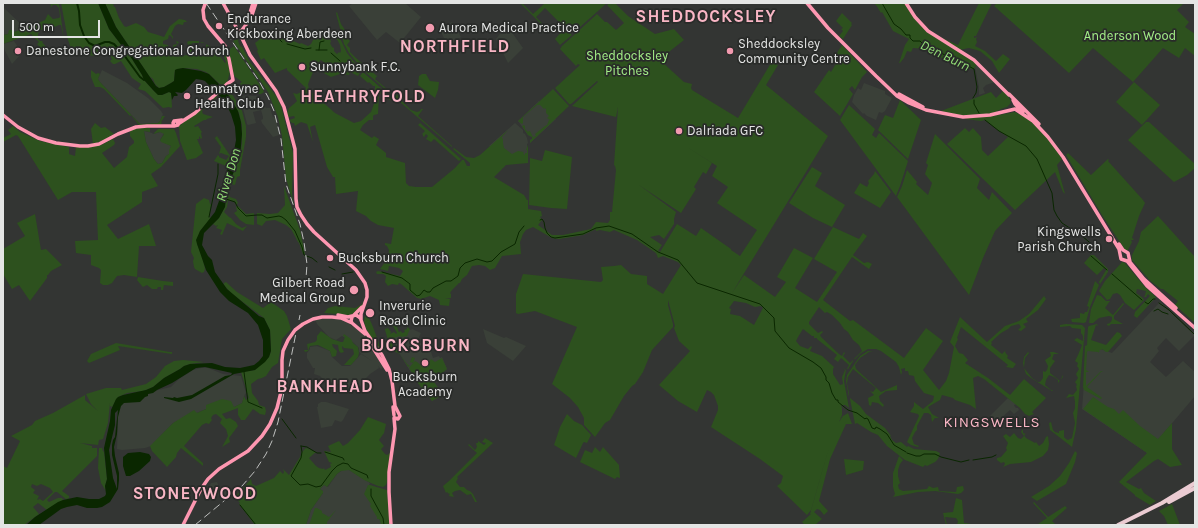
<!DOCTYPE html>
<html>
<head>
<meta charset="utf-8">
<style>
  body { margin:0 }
  #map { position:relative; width:1198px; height:528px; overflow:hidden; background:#333533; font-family:Karla,sans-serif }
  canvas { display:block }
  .frame { position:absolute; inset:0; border:4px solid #e4e5e4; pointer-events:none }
  .scale { position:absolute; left:12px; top:20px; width:88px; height:18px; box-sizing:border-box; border:2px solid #e4e5e4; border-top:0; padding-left:5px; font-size:12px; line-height:14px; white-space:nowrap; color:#e4e5e4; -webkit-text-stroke:3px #292b29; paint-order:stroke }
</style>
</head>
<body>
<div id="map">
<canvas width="1198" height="528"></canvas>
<div class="frame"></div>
<div class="scale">500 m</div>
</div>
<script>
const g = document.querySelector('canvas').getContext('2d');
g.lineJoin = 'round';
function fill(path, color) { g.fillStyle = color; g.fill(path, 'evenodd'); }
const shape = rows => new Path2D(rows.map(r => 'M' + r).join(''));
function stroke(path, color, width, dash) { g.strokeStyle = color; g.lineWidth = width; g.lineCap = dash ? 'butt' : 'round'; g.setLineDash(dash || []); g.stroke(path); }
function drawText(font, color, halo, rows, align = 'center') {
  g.font = font + ' Karla,sans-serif'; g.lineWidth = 3.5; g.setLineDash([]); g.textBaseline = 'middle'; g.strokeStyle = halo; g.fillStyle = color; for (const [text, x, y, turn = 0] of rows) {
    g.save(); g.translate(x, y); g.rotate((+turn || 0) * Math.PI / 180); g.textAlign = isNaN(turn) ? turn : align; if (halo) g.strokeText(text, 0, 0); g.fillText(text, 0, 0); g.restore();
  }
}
const built = shape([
  [353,3,405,3,421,17,400,43,386,32,377,40,349,6],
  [3,7,4,8,26,29,3,35],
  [452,22,461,37,448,46,441,32,446,29,444,26],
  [508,27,523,48,508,63,496,39,499,35],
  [14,41,22,53,12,64,5,51,3,44],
  [977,65,995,82,986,85,983,88,985,93,979,95,979,87,975,67],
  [102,70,127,83,148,98,161,111,163,114,160,121,158,123,140,124,100,82,98,79],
  [864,83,885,91,885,94,892,98,885,111,882,113,879,112,876,120,867,116,864,113,863,114,852,102,854,95,858,88,861,90],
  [246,96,259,96,266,108,270,108,273,117,276,118,279,135,273,137,262,123,261,120,263,119,263,117,261,110,253,112,256,123,248,125,247,124,240,97],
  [539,101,556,119,530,143,530,140,532,139,532,137,528,135,518,121],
  [515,123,523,130,523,133,525,134,527,138,528,143,527,144,528,163,489,146],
  [144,131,152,133,153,134,160,132,164,133,160,140,171,146,169,154,166,156,162,163,158,164,154,159,146,142],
  [1160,302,1195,335,1179,351,1166,338,1157,348,1159,351,1150,362,1166,377,1183,361,1195,372,1195,396,1147,453,1082,409,1087,344,1112,353],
  [340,318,363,333,384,366,381,369,378,366,379,368,370,374,365,379,357,391,323,379,320,376,314,374,315,368,313,368,307,358,307,353,310,349,310,347,317,346,330,351,332,357,342,366,350,366,361,354,372,361,359,352,359,348,354,343,342,336,336,340,329,337,317,324,315,319],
  [409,329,411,330,412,329,421,333,418,339,425,343,424,348,431,351,433,350,431,352,433,358,439,356,440,358,442,357,447,369,434,380,434,382,443,394,441,396,432,401,417,382,399,353,393,349,390,334,394,333,396,334,402,335],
  [483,329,504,338,506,337,526,346,513,361,487,343],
  [201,368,208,368,223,374,241,376,246,393,245,394,242,403,234,407,206,409,173,423,151,446,145,448,122,450,117,449,118,418,117,416,121,403,124,401,137,400,139,398,158,390,171,387,179,379,193,370],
  [1008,398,1016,404,1014,405,1015,407,1016,408,1018,408,1019,410,1014,414,1010,410,998,421,990,416],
  [321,402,326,402,349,409,343,420,341,422,335,420,332,426,321,428,317,407,318,407,318,404],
  [343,470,349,470,370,483,366,491,381,522,382,525,306,525,311,510,323,493,323,491,320,489,324,485,328,487,337,474],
  [217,482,219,487,227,487,228,491,230,493,221,499,210,485,211,483]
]);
const green = shape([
  [50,3,59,3,64,40,61,25,59,25,52,28,40,30,38,34,38,39,40,41,43,41,42,42,47,48,44,51,37,44,39,42,31,34,3,44,3,35,8,34,9,30,12,30,14,32,38,23,45,20,48,14,53,19,59,18,60,17,59,8,56,5,53,5,50,8,51,6],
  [61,3,98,3,109,29,132,59,142,75,144,80,153,90,159,95,162,95,169,92,171,93,172,107,171,108,169,107,163,108,145,91,138,89,141,84,132,78,121,61,115,64,113,64,110,61,112,59,107,51,102,51,95,56,80,54,79,55,72,51,68,40],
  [105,3,113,3,114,7,115,7,119,18,124,26,126,27,136,23,144,27,148,32,158,35,164,37,170,26,179,19,185,20,187,22,184,22,183,25,178,24,175,26,171,34,173,37,173,39,171,36,169,35,168,39,163,41,163,44,168,45,167,49,173,50,173,45,177,44,176,41,179,42,175,47,175,52,178,52,179,56,181,56,187,55,187,51,190,50,187,42,189,41,199,41,199,43,192,43,191,50,195,50,195,52,198,54,202,54,203,50,205,50,206,47,206,44,203,43,200,43,202,42,215,49,215,51,218,55,218,57,219,56,219,54,220,54,220,56,225,63,226,62,223,55,221,53,217,53,216,51,217,50,223,49,227,56,230,72,227,83,222,86,209,74,206,72,197,69,183,68,175,70,174,81,171,83,164,87,159,88,155,84,153,79,149,76,145,70,116,27],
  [520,3,522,3,533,14,545,3,607,3,580,27,579,24,576,23,568,30,572,35,560,45,555,39,565,28,545,8,536,17,548,30,547,30],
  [610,3,615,3,628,16,655,34,674,29,684,40,665,55,663,58,662,62,684,82,692,84,691,88,692,90,738,118,774,58,775,62,778,65,766,85,828,136,732,293,744,275,775,297,786,282,777,277,794,248,813,258,795,288,817,302,837,272,814,259,833,227,859,239,863,233,867,236,853,255,864,263,868,262,872,264,869,269,852,257,823,300,850,321,853,320,904,358,926,328,943,341,923,370,939,390,946,381,949,373,954,347,950,342,960,317,987,342,1005,326,1019,321,1029,314,1044,296,1046,299,1038,310,1026,319,1028,322,1023,324,1026,327,1021,331,1018,330,1021,327,1019,324,1011,326,1008,329,1001,333,991,342,992,343,991,345,1002,354,1006,350,1005,352,1008,356,1007,358,1016,364,1013,368,1012,368,1006,367,1008,365,961,327,957,338,958,339,955,346,959,353,963,354,968,360,965,363,988,378,1010,395,1024,379,1046,398,1032,412,1034,414,1029,416,1025,414,1020,408,984,379,978,376,973,378,976,409,970,405,955,400,953,398,942,395,940,400,928,407,932,414,939,418,935,418,932,422,931,415,928,413,924,413,917,426,917,430,915,432,912,438,914,444,919,446,918,447,911,445,907,442,919,416,918,414,910,412,914,406,914,402,923,409,933,401,934,396,924,393,915,381,914,376,909,375,908,371,905,371,905,368,901,369,902,372,901,375,899,367,896,362,881,351,876,349,868,349,861,353,855,359,854,359,862,351,859,345,853,340,848,332,844,329,840,323,832,315,827,312,825,313,819,307,809,322,809,324,818,333,822,331,823,332,820,335,821,337,839,354,842,356,844,352,845,353,843,356,850,363,853,360,853,361,848,369,847,369,849,365,841,358,838,362,834,359,837,355,817,339,817,338,814,338,814,336,812,336,803,329,798,337,796,341,800,346,808,349,811,346,812,347,810,351,822,356,834,367,833,369,833,374,840,385,843,384,842,377,845,370,842,368,846,370,844,381,849,408,845,405,841,405,842,408,842,415,839,422,843,416,848,413,852,424,846,424,830,459,819,501,828,511,824,515,820,510,817,509,814,512,822,519,815,525,805,525,802,522,811,514,810,514,830,444,811,510,807,515,777,486,781,483,783,476,760,459,711,427,718,410,718,406,714,395,711,392,707,390,697,412,678,401,659,385,690,351,679,341,674,328,675,326,668,300,668,305,673,324,673,327,652,350,643,372,635,384,632,386,624,396,610,420,605,423,595,437,584,425,584,418,578,407,570,398,552,384,577,327,535,311,518,314,516,313,516,294,523,274,601,282,603,280,601,267,614,266,621,265,631,274,647,276,647,284,663,294,681,265,678,262,663,256,658,258,656,253,637,240,614,230,610,232,600,230,596,231,596,229,583,235,559,239,552,238,533,227,526,230,523,234,520,242,521,254,502,256,495,268,490,270,485,266,479,265,472,266,467,275,462,279,460,283,459,283,452,290,450,293,451,294,451,298,445,299,450,299,449,306,440,305,439,300,430,296,421,299,417,298,401,284,399,283,398,285,392,284,388,286,385,282,386,276,383,274,377,274,376,272,378,271,400,276,403,271,399,268,389,266,388,271,380,269,388,258,389,250,387,246,385,245,385,243,391,244,394,228,378,225,371,221,366,216,356,211,358,191,336,194,335,177,333,177,327,167,315,125,310,127,313,142,307,124,301,122,295,126,294,123,292,123,289,120,295,118,294,116,288,117,287,113,289,108,295,103,297,101,293,93,297,94,305,90,306,88,287,70,287,68,275,73,264,58,261,60,260,58,257,51,258,50,255,43,271,31,300,44,301,43,308,46,311,44,314,38,316,40,326,30,334,35,334,39,332,37,330,38,331,42,330,43,332,47,334,48,334,51,337,54,339,52,340,53,341,51,340,45,336,37,336,36,339,36,347,53,360,69,361,71,358,76,350,72,349,75,340,74,331,77,322,72,322,69,326,64,321,60,311,70,313,72,308,84,309,90,335,113,354,123,361,121,371,112,375,101,375,86,373,86,369,82,368,83,360,76,362,73,364,73,391,97,390,101,389,98,385,98,384,93,379,94,378,114,374,115,373,116,373,120,369,120,363,125,360,130,372,138,374,136,379,139,376,145,386,153,386,157,405,163,406,183,409,186,416,187,432,187,455,168,462,160,464,160,467,166,470,166,470,163,453,149,454,148,466,157,474,158,480,155,508,130,502,137,502,139,503,138,503,143,504,148,512,154,518,151,524,152,523,153,525,155,525,153,527,153,527,150,526,150,528,145,528,163,506,165,494,177,524,195,527,200,528,200,528,209,541,211,542,216,540,217,542,220,538,225,552,235,563,235,591,229,596,222,608,223,610,220,610,212,612,212,616,170,615,166,614,165,618,107,616,117,572,106,598,82,597,81,571,104,569,104,555,88,580,65,578,64,576,66,560,49,562,46,597,14,605,22,607,22,616,30,624,23,607,5],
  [684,145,717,166,712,176,728,187,717,203,757,230,740,256,731,250,731,249,701,228,696,236,677,224,660,252,658,251,662,245,650,237,659,235,664,239,674,224,674,219,676,212,639,185,681,213,696,189,694,187,703,172,706,174,712,163],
  [734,301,746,303,755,307,761,306,763,308,754,325,740,316,730,314,731,309,729,308],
  [873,3,904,3,918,23,977,64,974,69,972,69,960,65,958,68,949,62,943,59,927,49,913,48,911,52,907,51,904,58,900,63,899,63,905,45,909,39,893,31,882,12,881,13,876,5],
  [979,3,992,3,976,36,974,36,974,38,977,37,976,39,977,42,975,46,985,51,996,61,1003,54,1010,59,999,73,992,61,980,51,969,48,959,50,940,37,958,45],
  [997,3,1184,3,1177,10,1189,22,1185,27,1195,34,1195,56,1185,48,1179,58,1163,48,1133,82,1093,48,1069,73,994,6],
  [337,12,341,24,349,36,348,37,347,35,345,36,350,41,347,45,350,48,350,52,356,58,377,76,375,79,395,96,397,95,397,93,398,97,411,110,417,112,420,111,421,109,423,109,418,116,452,146,452,147,363,70,349,53,344,44,336,13],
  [842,13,852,23,851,24,852,25,843,39,839,36,843,31,841,29,843,28,836,21],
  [239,38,238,41,240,46,242,47,250,62,276,96,281,106,293,153,292,195,294,206,286,178,282,136,278,117,268,92,233,41],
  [842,45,867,72,862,77,855,90,852,86,849,89,853,94,840,116,814,92,829,70,831,72,837,62,833,59],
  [234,46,262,88,264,92,261,94,243,94,240,83,242,82,234,76,228,50],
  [91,70,96,74,98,73,100,74,98,79,100,82,140,124,158,123,160,121,162,116,165,116,161,122,162,123,160,125,139,125,131,115,130,116,104,89,100,87,95,87,91,77],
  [422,74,426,74,430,81,439,82,438,90,435,98,418,85,419,76],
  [1134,82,1160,105,1142,125,1116,102],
  [232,83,227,86,240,107,241,107,246,126,246,137,240,170,240,176,237,177,235,185,231,184,228,193,230,197,236,199,238,203,236,205,235,201,228,200,227,207,224,212,229,217,231,218,236,224,242,228,247,226,243,231,227,223,222,235,220,234,222,230,216,228,218,225,216,226,213,224,219,218,225,207,228,188,231,179,240,157,242,143,242,125,239,113,224,89,229,84],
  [553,89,569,106,530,143,530,140,532,139,532,137,528,135,522,126,524,125,525,126,525,129,528,132,529,131,530,131,533,137,536,136,535,134,545,126,547,125,549,120,550,120,547,118,549,116,546,113,546,109,545,108,544,109,540,105,537,105,523,117,523,123,522,124,518,121],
  [1003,91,1008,96,1011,101,1010,104,1007,107,1001,109,994,113,976,116,962,116,941,111,991,92,996,98],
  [216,95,217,97,202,111,203,114,213,117,207,119,206,120,204,120,194,126,195,127,198,126,202,132,201,133,202,138,201,139,199,136,199,139,197,139,203,153,196,158,187,160,180,141,179,126],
  [900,100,921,120,908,159,878,130,885,115,893,118],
  [849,105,875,129,872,135,876,138,879,133,908,161,900,186,896,196,840,120],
  [1015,112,1027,118,1034,124,1053,143,1062,159,1057,165,1065,194,1063,192,1055,172,1015,210,947,144,965,128,969,132,973,128,981,137,982,150,988,156,1008,137,999,131,985,120,981,121,965,119,966,118,993,116],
  [1146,122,1149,122,1195,164,1195,168,1187,175,1174,182,1129,141,1128,140],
  [95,123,101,128,105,127,114,134,104,140,93,144,91,129],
  [420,123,461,159,459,161,434,139,431,142,426,139,428,136,426,134,424,137,423,136,423,135,422,134,425,131,418,125],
  [13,126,20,132,40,141,69,147,69,154,75,156,76,147,101,145,113,139,115,143,114,145,102,153,114,168,127,157,129,147,134,143,134,141,130,136,130,131,132,129,143,127,150,128,150,132,144,131,146,142,154,159,158,164,162,163,166,156,169,154,169,150,171,146,161,142,160,140,164,134,160,132,153,134,158,129,174,129,176,133,180,146,161,167,151,174,158,186,142,192,142,202,107,225,118,239,149,224,156,246,139,246,137,277,124,275,117,276,112,283,108,285,103,285,100,283,101,270,99,268,91,265,91,255,76,253,75,241,98,240,96,192,72,192,58,200,18,136,16,135,3,142,3,138,11,134,8,130],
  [935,134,980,179,977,188,989,200,992,192,1012,213,995,231,983,258,969,295,897,197,902,186,907,170,917,182,916,184,928,195,932,183,925,174,928,165,926,163],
  [217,136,231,157,226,166,214,161,218,155,219,156,219,157,226,160,229,156,221,153,219,154,221,147,214,137,215,138],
  [545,150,572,157,567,209,551,208,529,205,530,158,542,161],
  [1068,153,1091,175,1108,159,1109,160,1108,161,1143,200,1145,203,1139,216,1132,238,1134,239,1133,240,1131,240,1132,242,1128,250,1125,250,1102,215,1066,155],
  [812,167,822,173,815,186,845,205,832,227,813,218,789,203],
  [875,171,891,192,880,208,854,193,860,183,867,187,869,183,868,181,874,174],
  [284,186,300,230,305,254,303,254,299,243,298,242,291,229,286,225,275,220,266,221,262,226,257,224,257,213,270,214,278,213,285,205],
  [204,198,209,200,210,204,211,205,209,217,211,218,200,231,197,244,202,255,205,269,204,272,202,273,195,269,194,267,193,261,194,258,191,252,196,204],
  [238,206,246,214,254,213,254,225,246,224,240,220,234,213,237,211,236,207],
  [35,214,41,250,46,249,62,265,51,271,48,275,47,275,47,278,30,301,19,285,12,289,3,274,3,249,25,236,17,223],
  [1158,216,1195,257,1195,323,1175,305,1178,301,1163,289,1161,289,1148,279,1148,278,1146,276,1132,260,1132,255,1139,241,1141,232],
  [1091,255,1094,255,1108,269,1108,272,1100,284,1099,282,1106,270,1104,268,1097,275,1084,263],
  [1122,262,1125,263,1145,287,1156,297,1137,318,1134,316,1135,312,1150,296,1148,294,1146,297,1144,297,1145,295,1146,291,1137,289,1136,293,1143,298,1144,300,1134,310,1125,303,1120,295,1117,293,1113,294,1110,299,1107,300,1099,291,1105,281],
  [138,277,163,281,173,282,173,286,164,285,163,290,161,290,161,287,158,287,157,289,152,289,147,285,143,287,142,286,137,280],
  [1095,281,1099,285,1090,307,1086,322,1084,323,1072,322,1071,319,1080,318,1080,313,1084,314,1085,312,1087,312,1089,307,1087,306],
  [226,282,237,292,263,308,271,302,284,311,287,316,291,329,282,339,278,363,272,367,266,376,262,378,258,379,251,384,252,393,258,401,259,405,265,407,266,411,265,415,260,414,253,409,245,420,241,420,238,415,238,408,222,414,226,419,230,418,236,422,238,426,229,438,230,442,222,447,228,436,226,429,220,423,222,419,216,414,213,415,211,418,212,420,209,424,206,423,202,425,184,446,203,463,203,466,181,448,177,453,176,457,167,467,152,451,150,446,173,423,194,410,197,413,206,409,206,405,222,399,231,401,234,407,242,403,244,396,246,400,249,398,241,372,255,370,269,357,271,351,270,330,264,318,231,293,224,285,224,283],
  [1097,295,1101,296,1106,301,1110,301,1105,308,1113,315,1123,303,1124,304,1114,316,1114,319,1123,324,1111,324,1109,326,1107,325,1107,324,1110,323,1112,320,1112,317,1109,316,1099,318,1093,323,1089,323,1091,309],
  [363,301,362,306,355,313,349,315,324,313,328,308,335,306,355,308,361,305],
  [366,311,373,327,381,349,379,349,370,336,366,328,364,321],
  [1066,324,1082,325,1085,328,1076,429,1072,447,1050,430,1049,423,1051,422,1053,430,1055,432,1059,433,1059,431,1064,430,1064,437,1066,439,1068,440,1072,438,1075,423,1073,413,1075,408,1075,402,1074,396,1066,398,1069,394,1073,395,1077,390,1076,386,1077,385,1075,382,1078,378,1076,374,1079,369,1077,366,1078,363,1075,361,1078,355,1082,345,1074,340,1077,338,1083,341,1083,336,1081,333,1081,329,1072,328,1070,326,1060,327,1060,325],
  [1097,324,1098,326,1096,325,1091,340,1106,345,1117,332,1120,333,1122,336,1108,352,1106,352,1102,349,1101,350,1099,350,1100,351,1098,353,1098,352,1088,351,1087,352,1086,370,1089,372,1086,372,1086,386,1101,371,1103,372,1101,372,1087,387,1101,397,1102,398,1101,399,1084,390,1083,387,1085,346,1087,345,1098,349,1087,345,1088,327,1089,326],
  [396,325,401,326,397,327,399,332,401,331,402,333,405,332,404,330,407,329,407,327,410,329,407,336,402,337,400,336,394,338,393,346,398,351,407,364,410,366,408,367,400,354,391,350,385,330,385,329,388,328,391,332,390,334,394,332,396,334,397,333,393,326],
  [321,331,332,339,341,342,343,342,345,337,343,336,344,334,351,339,353,343,358,347,359,353,358,357,351,365,344,365,354,354,353,349,344,348,342,346,342,348,344,352,341,353,339,351,338,345,332,344,333,347,337,351,336,356,332,357,330,351,318,345,310,346,308,351,305,352,304,350,308,350,307,344,315,342,317,340,317,336],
  [116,343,170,352,172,352,172,354,118,346,120,350,89,363,87,361,91,354],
  [868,351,873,352,869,352,860,358,855,365,856,369,881,392,897,385,897,390,886,391,879,396,880,401,884,405,883,407,878,403,872,402,871,406,869,405,868,398,874,395,870,391,873,392,876,388,853,369,848,377,847,384,849,393,849,397,846,381,847,375,860,356],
  [1028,352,1029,353,1025,358,1024,368,1032,378,1038,382,1040,382,1043,378,1043,371,1045,372,1047,370,1048,366,1045,360,1051,356,1050,352,1054,352,1059,354,1054,354,1052,359,1055,361,1050,368,1050,373,1060,381,1063,375,1063,377,1058,383,1058,380,1054,377,1049,375,1046,380,1045,385,1051,390,1053,390,1052,391,1031,378,1026,374,1024,368,1023,363,1024,357],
  [412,357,415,358,413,363,415,361,417,362,424,368,424,365,428,363,431,359,435,362,442,358,447,369,434,380,434,382,441,392,443,392,441,396,432,401,417,382,409,368,413,363,410,362],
  [183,360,204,362,190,364,184,366,180,369,164,378,153,387,143,391,127,393,118,397,112,407,110,406,110,403,108,423,103,439,99,440,98,445,80,443,92,446,92,448,97,448,97,456,62,491,69,496,69,498,66,499,57,492,55,492,47,500,49,502,58,498,62,498,63,500,47,510,38,503,33,507,39,514,24,525,3,525,3,466,7,468,20,441,11,436,32,425,35,421,53,413,85,395,85,400,98,411,91,404,86,394,106,388,121,388,122,390,146,384,156,377,165,366,174,361],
  [32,484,37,486,41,484,50,488,53,492,43,501,40,499,37,500,39,496,33,493,35,490,31,487],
  [1093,397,1108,407,1114,409,1119,414,1123,410,1140,426,1158,439,1172,423,1172,449,1182,465,1170,467,1158,459,1154,461,1126,482,1139,489,1141,488,1144,493,1156,501,1150,505,1135,496,1135,495,1119,482,1147,453,1083,409],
  [850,398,860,406,866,414,885,428,891,436,890,436,892,440,896,443,901,442,907,447,908,446,914,449,936,451,940,453,938,459,935,462,927,466,925,465,923,467,905,460,887,446,878,435,871,432,857,423,855,424,850,399],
  [567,414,574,421,582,425,591,435,587,443,584,442,583,443,576,458,554,445,560,427],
  [368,417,386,424,384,433,379,440,384,446,381,449,385,454,387,455,390,453,387,482,386,485,383,487,378,486,364,480,349,470,341,471,337,474,327,487,324,485,320,489,323,491,323,493,311,510,306,525,255,525,239,504,240,503,235,497,251,479,252,484,256,486,274,478,280,471,283,474,284,472,283,469,289,475,300,457,302,452,306,448,316,452,309,458,316,466,319,468,323,469,324,468,325,470,331,467,330,464,332,463,329,462,324,451,331,452,328,446,339,441,343,446,348,443,360,430],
  [1022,430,1023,430,1023,433,1026,434,1024,435,1026,438,1035,443,1036,442,1039,446,1043,443,1046,437,1048,436,1049,444,1048,450,1043,456,1031,462,1010,464,1003,467,1005,464,1004,462,1001,463,997,460,997,458,1001,457,1007,450,1006,448,1008,443,1003,436,1006,434,1010,437,1014,433,1018,438,1021,439,1024,436,1021,432],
  [485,438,493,443,457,477,458,478,456,482,460,487,464,487,467,490,470,491,473,494,477,502,475,502,471,494,467,495,460,490,455,491,452,493,454,497,449,496,450,493,449,494,447,492,446,493,443,486,449,481,477,453,468,445,469,444,475,450,477,447,476,443,478,443,478,441,484,445,486,443,482,442],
  [595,447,600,452,603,447,619,465,620,478,617,477,615,479,580,462,585,450,592,453],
  [99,448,102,448,103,451,104,452,107,479,105,486,106,491,101,483,98,468],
  [1075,451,1077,453,1075,462,1066,484,1037,501,1031,497,1049,486,1060,476,1069,463],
  [899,456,903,460,900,464,898,470,898,476,900,483,898,485,899,489,903,491,927,489,929,486,933,488,938,487,939,491,956,492,957,487,963,486,964,490,961,493,958,494,935,491,918,492,893,497,895,494,893,487,893,473],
  [844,459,864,461,863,470,846,475],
  [368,485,370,485,387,490,390,525,381,525,380,521,379,519,377,519,377,517,370,506,371,504,364,494],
  [956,498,962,500,964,523,979,525,957,525,958,521,956,518,945,517,947,525,946,525,943,513,953,512],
  [1034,502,1048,517,1065,506,1067,508,1052,521,1056,525,1039,525,1038,524,1047,518,1033,503],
  [1172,504,1180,525,1168,525,1164,516,1159,511],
  [315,508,317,508,322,511,322,513,324,514,329,517,336,510,327,522,327,525,309,525]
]);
const water = shape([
  [98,3,105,3,116,27,156,86,159,88,164,87,171,83,174,81,175,70,177,69,183,68,201,71,209,74,218,83,229,96,238,111,241,122,242,134,240,157,227,188,225,207,219,218,204,233,202,245,208,256,212,260,215,272,227,289,259,316,264,318,270,330,271,351,269,357,265,362,255,370,234,374,191,399,179,402,164,398,164,397,173,398,174,397,177,398,192,395,225,376,231,375,232,373,205,367,196,368,172,383,157,390,153,393,148,394,148,396,145,397,140,402,124,403,121,406,118,417,117,434,114,447,115,456,119,473,119,480,118,489,110,502,102,507,97,508,87,508,77,505,67,507,61,509,39,525,26,525,35,517,58,502,63,500,77,497,89,499,99,499,105,496,106,494,105,486,107,479,104,448,110,421,111,410,116,399,118,397,123,395,146,390,153,387,164,378,180,369,184,366,190,364,212,363,225,367,240,368,254,365,259,361,263,356,263,340,258,325,248,313,229,301,220,292,206,270,197,244,196,240,200,231,215,212,219,201,225,175,234,151,236,140,235,127,231,114,228,108,220,97,205,81,202,80,196,79,186,90,182,93,175,92,178,95,177,96,174,96,172,100,171,93,169,92,162,95,158,95,153,90,144,80,142,75,132,59,109,29],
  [118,410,115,437,113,440,112,445,112,455,117,476,117,489,113,478,109,450,115,425,115,413],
  [140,452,149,454,151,457,150,461,139,471,130,476,126,476,123,466,123,457,128,453]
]);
const stream = shape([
  [882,3,894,24,901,29,906,35,910,35,910,38,913,41,920,41,923,44,933,48,943,54,945,55,948,54,956,58,961,62,974,69,977,87,976,93,973,98],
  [271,33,273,36],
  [277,37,282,42],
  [287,44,305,49,311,48],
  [316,50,327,50],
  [319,50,320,42,324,41],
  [331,53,340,61],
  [974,100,974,104,979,113],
  [985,120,999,131,1026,146,1037,159,1052,193,1054,210,1057,216,1062,223,1082,236,1095,247,1091,253],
  [226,199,235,202,238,208,246,216,257,215,262,215,267,218,279,216,282,217,286,220,295,231,302,247,304,255,312,258,317,262],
  [209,217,218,174,218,164],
  [540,220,542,219,544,222,545,228,547,233,551,237,555,238,583,234,596,228,609,226,632,234,658,252,678,260,697,283,760,304,774,318,775,331,789,348,813,362,821,368,826,377,826,380,829,383,832,393,836,400,838,400,838,402,848,410,857,413,865,419,866,418,868,419,872,428,875,429,876,427,880,429,887,434,894,445,906,452],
  [1091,256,1107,270],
  [329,267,335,270],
  [382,272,402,278,410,284,410,290,417,296,420,295,424,290,427,292,430,292,433,288,446,281,451,281,458,276,460,268,465,263,477,259,487,262,492,261,501,252,515,244,519,232,524,226],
  [342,274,353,272],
  [1112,274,1142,300],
  [1145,302,1148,304,1153,299,1155,299],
  [1159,303,1169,310,1194,334],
  [1154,311,1158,309,1162,312,1168,314],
  [244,372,248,402,262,408],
  [282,419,296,438],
  [301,446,302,452,301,458,291,476,300,485,308,484,316,487,321,486,332,471,337,466,343,463,348,464,351,468,367,475,368,478],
  [301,446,307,447,317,453,321,453],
  [325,452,343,458,344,460],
  [907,453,916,456,920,456,924,454,935,454,941,457,961,462,969,460],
  [973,460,992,457,996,455],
  [371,489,371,496,383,518,384,525],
  [240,505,256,525]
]);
const canal = shape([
  [77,3,79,11,80,25,84,36,89,43,95,46,105,42,109,42,114,44,124,55,140,77,144,80]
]);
const major = shape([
  [223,3,240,34,250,55,276,91,284,107,295,149,296,199,297,207,301,215,307,224,314,232,356,270,365,283,367,290,367,297,361,314,361,320,365,331,382,355,389,369,392,381,395,406,400,416,398,419,395,418],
  [807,3,828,28,876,76,897,96,909,103,926,110,963,117,990,115,1015,109,1033,121,1048,137,1063,157,1119,249,1121,259,1127,261,1147,286,1195,328],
  [906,3,915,17,928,31,974,60,1009,95],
  [250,13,253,3],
  [241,34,242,30,251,18,256,3],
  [899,94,923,107],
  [1009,94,1039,124],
  [1013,100,1015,104,1023,112],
  [3,115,18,127,38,138,56,143,80,146,88,146,99,144,118,134,136,127,147,126,174,126],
  [177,121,178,125,174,126,173,123,174,121,182,120],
  [178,124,195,113,227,84,233,80,229,59,225,46,208,26,204,19,203,10,205,4],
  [1119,244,1123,250,1128,253,1130,262,1144,279,1176,308],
  [338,315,348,317,356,315,359,317,361,319],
  [352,323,351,321,352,317,362,307],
  [370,343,387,370],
  [393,407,394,415],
  [183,525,201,489,208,479,219,469,248,451,262,436,270,424,277,408,282,388,282,360,283,351,288,340,295,330,303,324,313,319,322,317,332,317,341,318,352,323,365,334],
  [391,525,389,492,389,472,395,429,394,418]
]);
const highway = shape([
  [1169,502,1195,488],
  [1118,525,1162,503,1195,483]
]);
const rail = shape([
  [206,3,259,81,268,97,274,111,281,139,286,184,300,224,304,242,307,264,305,293],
  [299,320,300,315],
  [195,525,242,486,255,471,266,454,272,441,278,422,296,333]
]);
const majorBridge = shape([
  [205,4,206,3]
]);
const markers = [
  [219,26,4,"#f29aaf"],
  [430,28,5,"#f29aaf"],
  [18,51,4,"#f29aaf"],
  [730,51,4,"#f29aaf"],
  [302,67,4,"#f29aaf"],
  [187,96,4,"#f29aaf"],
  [679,131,4,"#f29aaf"],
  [1109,239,4,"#f29aaf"],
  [330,258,4,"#f29aaf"],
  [354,290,5,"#f29aaf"],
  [370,313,5,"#f29aaf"],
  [425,363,4,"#f29aaf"]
];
const poiNames = [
  ["Endurance",227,19],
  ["Kickboxing Aberdeen",227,34],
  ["Aurora Medical Practice",439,28],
  ["Sheddocksley",738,44],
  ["Community Centre",738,59],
  ["Danestone Congregational Church",26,51],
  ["Sunnybank F.C.",310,67],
  ["Bannatyne",195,89],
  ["Health Club",195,104],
  ["Dalriada GFC",687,131],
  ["Kingswells",1101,232,"right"],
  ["Parish Church",1101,247,"right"],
  ["Bucksburn Church",338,258],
  ["Gilbert Road",345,283,"right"],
  ["Medical Group",345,298,"right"],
  ["Inverurie",379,306],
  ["Road Clinic",379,321],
  ["Bucksburn",425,377,"center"],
  ["Academy",425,392,"center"]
];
const parkNames = [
  ["Anderson Wood",1130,36],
  ["Sheddocksley",627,56],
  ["Pitches",627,71]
];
const waterNames = [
  ["Den Burn",945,56,26],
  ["River Don",229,175,-73]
];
const quarterNames = [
  ["KINGSWELLS",992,423]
];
const districtNames = [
  ["SHEDDOCKSLEY",706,17],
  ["NORTHFIELD",455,47],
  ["HEATHRYFOLD",363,97],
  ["BUCKSBURN",416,346],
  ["BANKHEAD",325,387],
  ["STONEYWOOD",195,494]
];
fill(built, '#3a4038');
fill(green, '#2d511e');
fill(water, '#0a2700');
stroke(stream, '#0a2700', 1);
stroke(canal, '#0a2700', 2);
stroke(major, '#fe97b1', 3.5);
stroke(highway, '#ebcbd2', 4);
stroke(rail, '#bfc0bf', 1, [8, 4]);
stroke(majorBridge, '#fe97b1', 3.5);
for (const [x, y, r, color] of markers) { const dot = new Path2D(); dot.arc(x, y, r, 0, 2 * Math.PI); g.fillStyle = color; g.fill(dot); stroke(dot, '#292b29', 1.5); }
drawText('13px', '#e4e5e4', '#292b29', poiNames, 'left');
drawText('13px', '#a3ef87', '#292b29', parkNames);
drawText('italic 14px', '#92dd76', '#292b29', waterNames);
g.letterSpacing = '1px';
drawText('15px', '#f9b6c5', '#292b29', quarterNames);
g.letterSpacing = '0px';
g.letterSpacing = '1px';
drawText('bold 17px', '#f9b6c5', '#292b29', districtNames);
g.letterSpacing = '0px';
</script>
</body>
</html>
